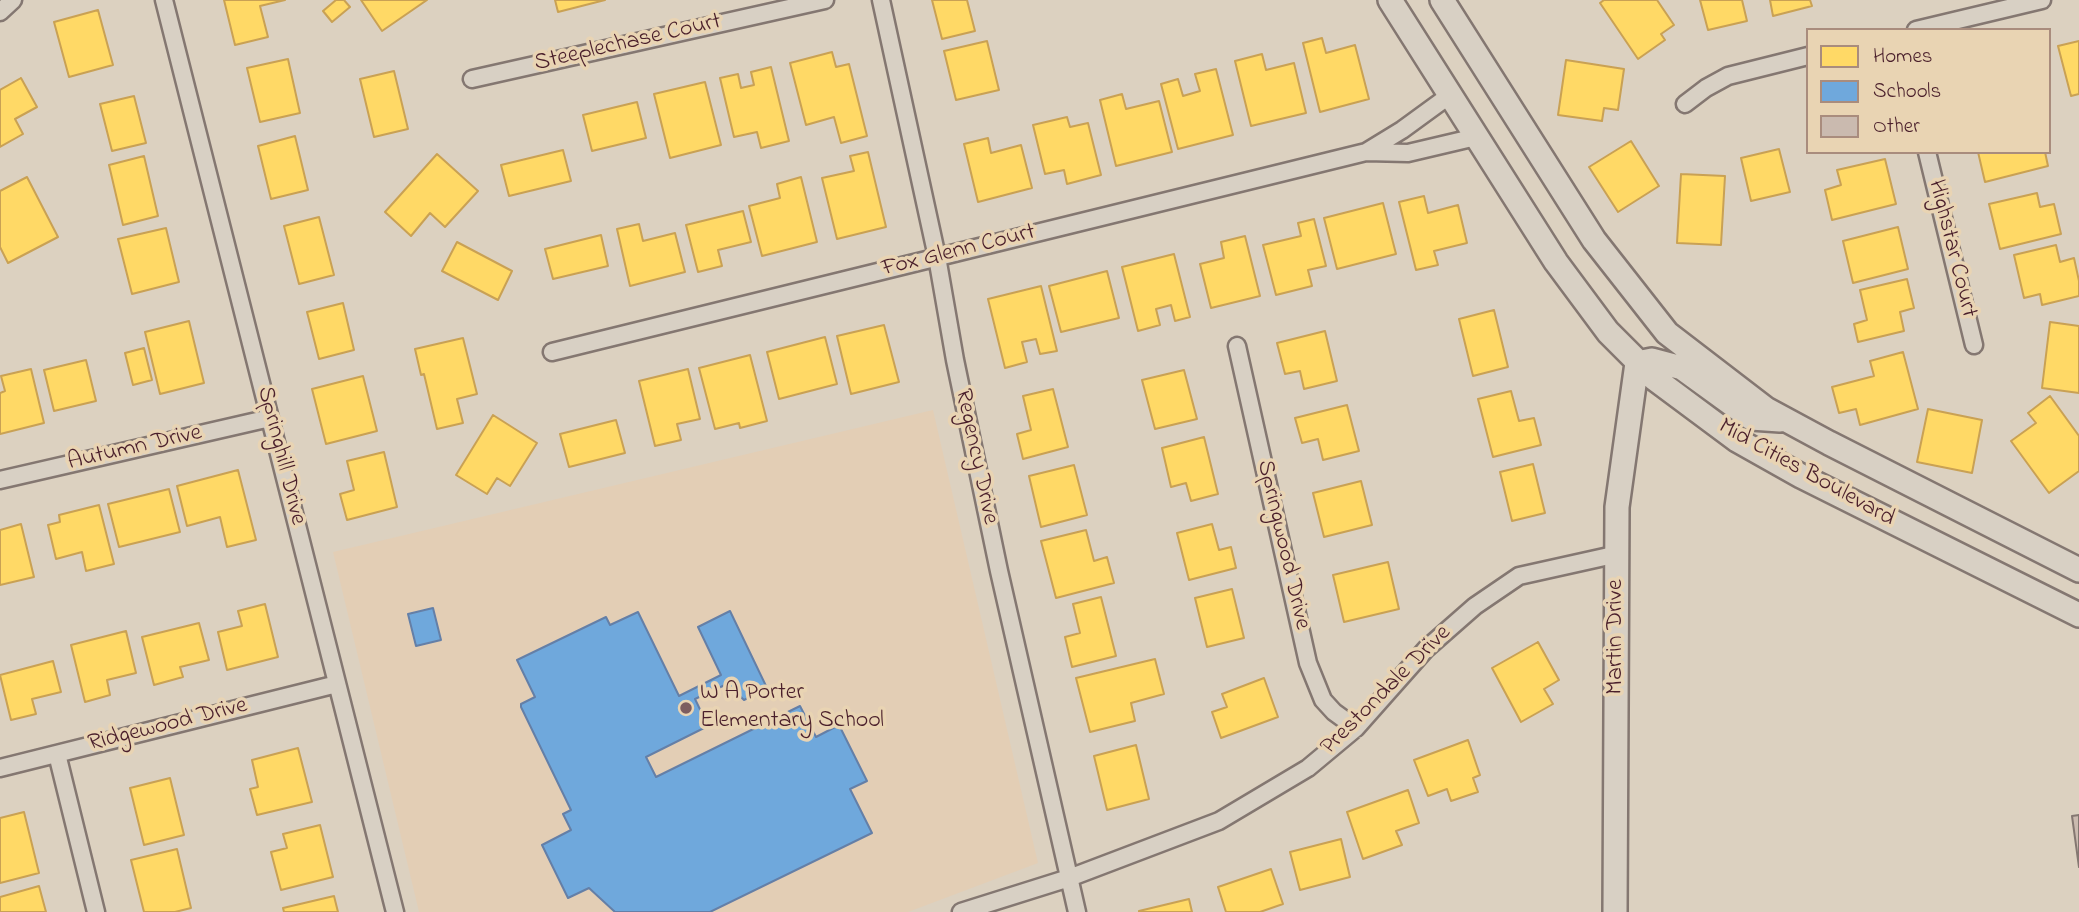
<!DOCTYPE html>
<html>
<head>
<meta charset="utf-8">
<style>
  body { margin:0 }
  #map { position:relative; width:2079px; height:912px; overflow:hidden; background:#dcd1c0; font-family:"Indie Flower",sans-serif }
  canvas { display:block }
  .legend { position:absolute; left:1806px; top:28px; width:245px; height:126px; box-sizing:border-box; background:#e9d4b3; border:2px solid #a98c7d; margin:0; padding:9px 12px; list-style:none; font-size:21px; color:#4a1f2b }
  .legend li { display:flex; align-items:center; gap:14px; height:35px }
  .legend b { width:35px; border:2px solid #a98c7d }
</style>
</head>
<body>
<div id="map">
<canvas width="2079" height="912"></canvas>
<ul class="legend">
<li><b style="height:19px;background:#ffd966"></b>Homes</li>
<li><b style="height:19px;background:#6fa8dc"></b>Schools</li>
<li><b style="height:19px;background:#cabaaf"></b>Other</li>
</ul>
</div>
<script>
const g = document.querySelector('canvas').getContext('2d');
g.lineJoin = 'round';
function fill(path, color) { g.fillStyle = color; g.fill(path, 'evenodd'); }
const shape = rows => new Path2D(rows.map(r => 'M' + r).join(''));
function stroke(path, color, width, dash) { g.strokeStyle = color; g.lineWidth = width; g.lineCap = dash ? 'butt' : 'round'; g.setLineDash(dash || []); g.stroke(path); }
function drawText(font, color, halo, rows, align = 'center') {
  g.font = font + ' "Indie Flower",sans-serif'; g.lineWidth = 7; g.setLineDash([]); g.textBaseline = 'middle'; g.strokeStyle = halo; g.fillStyle = color; for (const [text, x, y, turn = 0] of rows) {
    g.save(); g.translate(x, y); g.rotate((+turn || 0) * Math.PI / 180); g.textAlign = isNaN(turn) ? turn : align; if (halo) g.strokeText(text, 0, 0); g.fillText(text, 0, 0); g.restore();
  }
}
const built = shape([
  [933,410,1038,863,908,912,419,912,333,552]
]);
const homes = shape([
  [224,0,285,0,260,6,268,37,235,45,224,0],
  [336,0,344,0,350,7,332,22,323,11,336,0],
  [361,0,427,0,382,31,361,0],
  [555,0,605,0,558,12,555,0],
  [932,0,967,0,975,31,942,39,932,0],
  [1604,0,1657,0,1674,25,1661,34,1665,40,1638,59,1600,3,1604,0],
  [1700,0,1742,0,1747,21,1708,30,1700,0],
  [1770,0,1810,0,1812,6,1773,16,1770,0],
  [98,10,113,65,69,77,54,22,98,10],
  [1322,38,1326,53,1355,45,1369,99,1320,112,1303,43,1322,38],
  [987,41,999,90,956,100,944,51,987,41],
  [2079,41,2079,94,2071,96,2058,46,2079,41],
  [832,52,836,67,849,64,867,136,841,143,834,117,806,125,790,63,832,52],
  [1262,54,1266,70,1294,63,1306,113,1251,126,1235,61,1262,54],
  [288,59,300,113,260,122,247,68,288,59],
  [1566,60,1624,69,1618,110,1604,108,1602,121,1558,115,1566,60],
  [771,67,789,141,761,148,757,132,734,137,720,78,738,74,741,88,754,85,751,72,771,67],
  [1216,69,1233,135,1178,149,1161,84,1178,79,1183,96,1200,91,1195,74,1216,69],
  [394,71,408,129,374,137,360,79,394,71],
  [21,78,37,107,15,119,23,134,0,147,0,90,21,78],
  [705,82,721,145,670,158,654,94,705,82],
  [1122,94,1126,109,1159,101,1172,152,1116,166,1100,100,1122,94],
  [134,96,146,143,112,151,100,104,134,96],
  [637,102,646,138,592,151,583,115,637,102],
  [1067,117,1070,127,1088,123,1101,175,1067,184,1064,170,1045,174,1033,125,1067,117],
  [295,136,308,190,271,199,258,146,295,136],
  [988,138,991,153,1021,145,1032,188,978,202,964,144,988,138],
  [1631,141,1659,186,1618,212,1589,167,1631,141],
  [1779,149,1790,192,1751,201,1741,158,1779,149],
  [563,150,571,181,509,196,501,165,563,150],
  [868,152,886,227,837,239,822,178,854,171,850,156,868,152],
  [1978,152,2045,152,2048,166,1985,182,1978,152],
  [437,154,478,191,445,227,430,213,411,236,385,212,437,154],
  [144,156,158,216,123,225,109,165,144,156],
  [1885,159,1896,204,1832,220,1825,190,1841,185,1837,170,1885,159],
  [1681,174,1725,176,1721,245,1677,243,1681,174],
  [27,177,58,237,8,263,0,247,0,191,27,177],
  [801,177,817,242,762,256,749,206,780,198,777,184,801,177],
  [2037,193,2040,207,2054,204,2061,234,2000,249,1989,204,2037,193],
  [1424,196,1428,213,1458,205,1467,243,1434,251,1438,265,1416,270,1399,202,1424,196],
  [1383,203,1396,254,1337,269,1324,218,1383,203],
  [743,211,751,242,718,250,722,266,698,272,686,225,743,211],
  [319,217,334,275,299,284,284,226,319,217],
  [1314,219,1326,266,1308,270,1312,286,1276,295,1263,245,1301,236,1298,223,1314,219],
  [639,224,643,241,675,233,685,272,630,286,617,229,639,224],
  [1898,227,1908,269,1853,283,1843,241,1898,227],
  [166,228,179,282,132,294,118,239,166,228],
  [601,235,608,266,553,279,545,249,601,235],
  [1245,236,1260,296,1211,308,1200,264,1224,258,1221,242,1245,236],
  [457,242,512,271,498,300,442,271,457,242],
  [2056,245,2060,262,2074,258,2079,281,2079,296,2042,305,2040,294,2024,298,2014,255,2056,245],
  [1174,254,1190,317,1175,321,1171,305,1156,309,1160,325,1138,331,1122,267,1174,254],
  [1107,271,1119,318,1061,332,1049,286,1107,271],
  [1907,279,1914,308,1900,312,1904,331,1858,342,1854,324,1867,320,1860,290,1907,279],
  [1041,286,1057,351,1040,354,1036,339,1022,342,1027,362,1005,368,988,299,1041,286],
  [343,303,354,350,319,359,307,312,343,303],
  [1494,310,1508,367,1473,376,1459,319,1494,310],
  [189,321,204,383,160,394,145,332,189,321],
  [2050,322,2079,326,2079,393,2042,388,2050,322],
  [884,325,899,382,851,394,837,336,884,325],
  [1325,331,1337,381,1304,389,1300,371,1285,374,1277,343,1325,331],
  [825,337,837,384,779,399,767,352,825,337],
  [463,338,477,394,457,399,463,423,437,429,424,374,421,375,415,349,463,338],
  [144,348,152,380,133,385,125,353,144,348],
  [1903,352,1918,409,1860,425,1856,409,1839,413,1832,387,1874,376,1870,361,1903,352],
  [750,355,767,421,740,428,739,423,715,429,699,368,750,355],
  [86,360,96,401,54,411,44,370,86,360],
  [31,369,44,423,0,434,0,393,5,391,1,376,31,369],
  [688,369,700,419,677,424,681,440,655,446,639,381,688,369],
  [1184,370,1197,419,1155,429,1142,380,1184,370],
  [363,376,377,431,326,444,312,389,363,376],
  [1053,389,1068,447,1023,459,1017,434,1031,430,1023,396,1053,389],
  [1511,391,1519,421,1534,418,1541,445,1493,457,1478,399,1511,391],
  [2050,396,2079,436,2079,471,2049,493,2011,441,2036,423,2028,413,2050,396],
  [1347,405,1359,451,1323,460,1318,439,1302,443,1295,418,1347,405],
  [1928,409,1982,420,1972,473,1917,462,1928,409],
  [493,415,537,443,510,486,497,478,487,494,456,475,493,415],
  [616,420,625,453,569,467,560,434,616,420],
  [1204,437,1218,494,1191,501,1186,483,1171,487,1162,448,1204,437],
  [384,452,397,507,347,520,340,494,354,490,347,461,384,452],
  [1533,464,1545,513,1512,521,1500,472,1533,464],
  [1074,465,1087,515,1041,527,1029,476,1074,465],
  [238,470,256,540,227,547,220,517,187,526,177,486,238,470],
  [1361,481,1372,525,1324,537,1313,493,1361,481],
  [169,489,180,532,119,547,108,504,169,489],
  [99,505,114,564,86,571,82,552,56,559,48,525,60,522,59,515,99,505],
  [21,524,34,577,0,585,0,530,21,524],
  [1212,524,1219,550,1231,547,1236,568,1189,580,1177,533,1212,524],
  [1086,530,1094,561,1107,557,1114,583,1056,598,1041,541,1086,530],
  [1388,562,1399,609,1344,622,1333,575,1388,562],
  [1232,589,1244,638,1207,647,1195,598,1232,589],
  [1101,597,1116,656,1072,667,1065,637,1080,633,1073,604,1101,597],
  [265,604,278,657,227,670,218,632,242,626,238,611,265,604],
  [199,623,209,660,180,667,183,677,154,685,142,637,199,623],
  [126,631,136,673,107,680,110,695,85,702,71,645,126,631],
  [1538,642,1559,680,1544,689,1553,704,1521,722,1492,668,1538,642],
  [1155,659,1164,694,1131,703,1135,721,1090,732,1076,678,1155,659],
  [53,661,61,692,32,699,36,714,11,720,0,675,53,661],
  [1264,678,1278,717,1221,738,1212,712,1227,707,1222,694,1264,678],
  [1468,740,1480,775,1473,778,1478,792,1451,801,1447,789,1428,796,1414,760,1468,740],
  [1136,745,1149,799,1107,810,1094,756,1136,745],
  [298,748,312,802,257,815,250,789,258,787,252,760,298,748],
  [170,778,184,835,144,845,130,788,170,778],
  [1408,790,1419,823,1396,831,1402,845,1363,859,1347,812,1408,790],
  [24,812,39,873,0,883,0,818,24,812],
  [320,825,333,877,281,890,271,852,287,848,283,834,320,825],
  [1341,839,1350,877,1300,890,1290,852,1341,839],
  [177,849,191,908,175,912,144,912,131,860,177,849],
  [1271,869,1283,904,1260,912,1226,912,1218,887,1271,869],
  [39,886,46,912,0,912,0,897,39,886],
  [334,896,338,912,284,912,283,908,334,896],
  [1189,899,1192,912,1139,912,1139,911,1189,899]
]);
const schools = shape([
  [433,608,441,640,416,646,408,614,433,608],
  [730,611,767,688,744,700,727,684,695,699,708,726,646,757,656,777,800,706,816,737,839,725,867,781,850,789,872,833,710,912,615,912,589,888,568,898,542,845,571,830,563,814,571,810,521,707,521,704,535,697,517,660,606,617,610,625,638,612,679,696,721,675,698,627,730,611]
]);
const building = shape([
  [2079,815,2079,867,2072,816,2079,815]
]);
const street = shape([
  [164,0,395,912],
  [881,0,937,257,955,360,999,571,1077,912],
  [0,12,13,0],
  [1916,30,2042,0],
  [472,79,825,0],
  [1685,104,1706,88,1728,76,1808,56],
  [1366,152,1402,130,1450,95],
  [1927,152,1974,345],
  [1237,346,1308,663,1323,700,1334,712,1356,728],
  [552,352,1366,152,1408,153,1476,137],
  [0,480,270,418],
  [57,754,96,912],
  [0,768,337,684],
  [961,912,1069,878,1219,821,1308,768,1356,728,1426,649,1475,606,1519,576,1618,554]
]);
const secondary = shape([
  [1390,0,1556,262,1608,332,1655,379,1737,440,1801,476,2079,615],
  [1442,0,1594,240,1667,333,1766,409,1829,443,2079,570],
  [1637,363,1652,360,1682,368,1751,418,1780,420],
  [1615,912,1617,507,1637,363]
]);
const markers = [
  [686,708,7,"#7d5d5f"]
];
const streetNames = [
  ["Steeplechase Court",628,44,-13],
  ["Highstar Court",1951,249,76],
  ["Fox Glenn Court",959,252,-14],
  ["Autumn Drive",135,449,-13],
  ["Springhill Drive",280,456,76],
  ["Regency Drive",975,457,78],
  ["Mid Cities Boulevard",1806,474,29],
  ["Springwood Drive",1282,545,77],
  ["Martin Drive",1617,637,-90],
  ["Prestondale Drive",1387,691,-45],
  ["Ridgewood Drive",168,726,-14]
];
const poiNames = [
  ["W A Porter",700,694],
  ["Elementary School",700,722]
];
fill(built, '#e3ceb5');
fill(homes, '#ffd966');
stroke(homes, '#c9a154', 2);
fill(schools, '#6fa8dc');
stroke(schools, '#647fa7', 2);
fill(building, '#cabaaf');
stroke(building, '#847771', 2);
stroke(street, '#847771', 21);
stroke(secondary, '#847771', 28);
stroke(street, '#d8d0c4', 16);
stroke(secondary, '#d8d0c4', 23);
for (const [x, y, r, color] of markers) { const dot = new Path2D(); dot.arc(x, y, r, 0, 2 * Math.PI); g.fillStyle = color; g.fill(dot); stroke(dot, '#e9d4b3', 2.5); }
drawText('24px', '#4a1f2b', '#e9d4b3', streetNames);
drawText('24px', '#4a1f2b', '#e9d4b3', poiNames, 'left');
</script>
</body>
</html>
